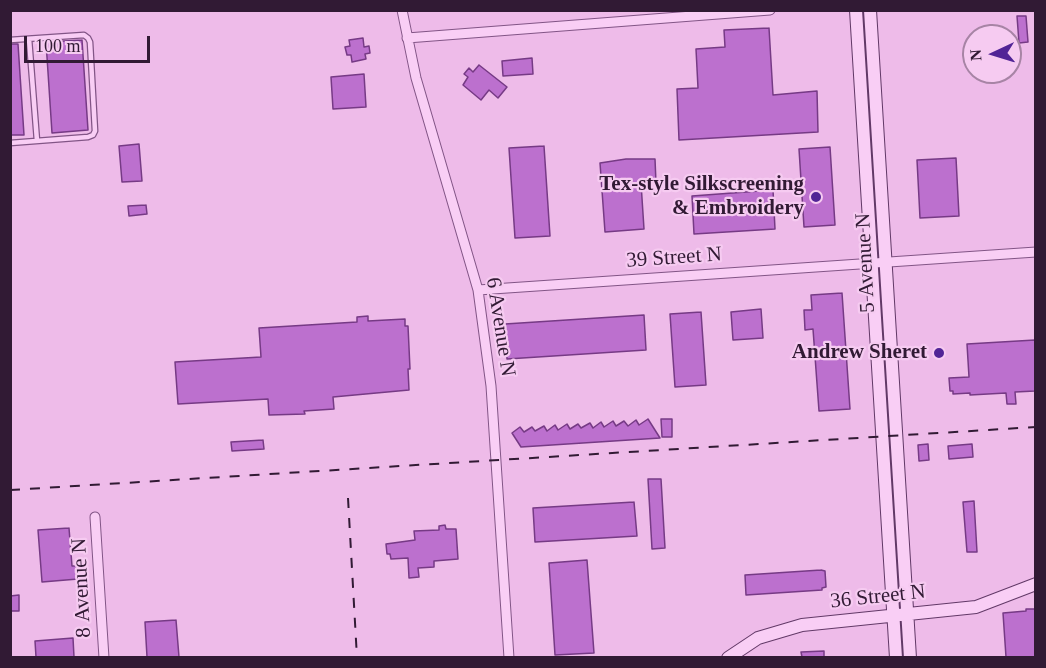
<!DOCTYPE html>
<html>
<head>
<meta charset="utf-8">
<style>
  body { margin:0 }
  #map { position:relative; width:1046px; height:668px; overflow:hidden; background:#eebbe9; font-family:"Times New Roman",serif }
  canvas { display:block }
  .frame { position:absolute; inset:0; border:12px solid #311a34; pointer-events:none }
  .north { position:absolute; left:962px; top:24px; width:60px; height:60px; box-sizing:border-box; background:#f6cbf1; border:2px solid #a784a5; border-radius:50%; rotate:266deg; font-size:16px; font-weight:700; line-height:24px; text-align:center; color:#311a34 }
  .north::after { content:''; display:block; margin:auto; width:21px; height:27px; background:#512496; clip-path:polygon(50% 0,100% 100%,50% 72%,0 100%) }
  .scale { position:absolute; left:24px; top:36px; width:126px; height:27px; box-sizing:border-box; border:3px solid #311a34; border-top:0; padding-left:8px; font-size:18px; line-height:21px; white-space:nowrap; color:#311a34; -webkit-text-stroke:4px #f6cbf1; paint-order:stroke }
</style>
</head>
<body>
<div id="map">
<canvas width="1046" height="668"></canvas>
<div class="frame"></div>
<div class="north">N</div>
<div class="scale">100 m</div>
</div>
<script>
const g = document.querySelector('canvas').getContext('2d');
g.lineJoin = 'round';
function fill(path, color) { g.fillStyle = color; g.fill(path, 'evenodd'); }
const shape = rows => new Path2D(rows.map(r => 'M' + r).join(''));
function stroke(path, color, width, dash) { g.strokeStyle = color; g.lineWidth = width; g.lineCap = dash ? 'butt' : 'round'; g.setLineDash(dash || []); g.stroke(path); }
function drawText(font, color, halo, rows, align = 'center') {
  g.font = font + ' "Times New Roman",serif'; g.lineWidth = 4.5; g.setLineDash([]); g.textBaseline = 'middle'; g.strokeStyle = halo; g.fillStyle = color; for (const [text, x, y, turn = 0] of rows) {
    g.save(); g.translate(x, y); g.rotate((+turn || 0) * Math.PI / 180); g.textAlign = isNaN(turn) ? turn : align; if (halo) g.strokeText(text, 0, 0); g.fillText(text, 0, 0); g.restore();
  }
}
const building = shape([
  [1017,16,1026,16,1028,42,1019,43,1017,16],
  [769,28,773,95,817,91,818,132,679,140,677,89,698,88,696,49,725,47,724,30,769,28],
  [363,38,364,47,369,46,370,53,365,54,366,59,352,62,351,55,347,55,345,47,350,46,349,40,363,38],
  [82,40,88,130,52,133,46,42,82,40],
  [10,44,18,44,24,135,10,135,10,44],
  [532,58,533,74,503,76,502,61,532,58],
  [479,65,507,87,498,98,489,90,481,100,463,85,468,77,464,74,469,68,473,72,479,65],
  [364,74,366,107,333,109,331,77,364,74],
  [139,144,142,181,122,182,119,146,139,144],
  [544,146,550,236,515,238,509,148,544,146],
  [830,147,835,225,804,227,799,149,830,147],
  [956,158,959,216,920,218,917,160,956,158],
  [626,159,655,159,656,183,641,183,644,229,605,232,600,163,626,159],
  [773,190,775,229,694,234,692,196,773,190],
  [146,205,147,214,129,216,128,206,146,205],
  [842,293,850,409,819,411,813,329,805,330,804,310,812,310,811,295,842,293],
  [761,309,763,338,733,340,731,312,761,309],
  [701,312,706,385,675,387,670,314,701,312],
  [644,315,646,350,507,359,505,324,644,315],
  [368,316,368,321,405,319,405,326,408,326,410,369,408,369,409,390,333,397,334,409,304,411,305,414,269,415,268,399,178,404,175,362,261,357,259,328,357,322,357,317,368,316],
  [1035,340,1035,391,1015,392,1016,404,1007,404,1006,393,970,395,970,393,953,394,953,391,950,391,949,378,969,377,967,344,1035,340],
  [648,419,660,438,521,447,512,433,520,427,524,432,532,427,535,431,544,426,547,431,555,425,558,430,567,424,570,429,578,424,581,428,590,423,593,428,601,422,604,427,613,421,616,426,624,421,628,426,636,420,639,425,648,419],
  [661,419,672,419,672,437,662,437,661,419],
  [263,440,264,449,232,451,231,442,263,440],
  [928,444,929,460,919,461,918,445,928,444],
  [972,444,973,457,949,459,948,446,972,444],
  [648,479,661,479,665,548,652,549,648,479],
  [974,501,977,552,967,552,963,502,974,501],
  [634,502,637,536,535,542,533,508,634,502],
  [445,525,446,529,456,529,458,559,434,561,434,567,418,568,419,577,409,578,408,558,391,559,390,554,387,554,386,544,415,540,414,531,439,530,439,526,445,525],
  [69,528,72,566,77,566,78,579,42,582,38,530,69,528],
  [587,560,594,653,555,655,549,563,587,560],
  [821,570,825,571,826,587,822,588,822,590,746,595,745,575,821,570],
  [19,595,19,611,10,611,10,596,19,595],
  [1026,609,1035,609,1035,657,1006,657,1003,613,1026,611,1026,609],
  [176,620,179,657,147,657,145,622,176,620],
  [73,638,74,657,36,657,35,641,73,638],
  [824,651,824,657,802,657,801,652,824,651]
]);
const lane = shape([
  [29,39,37,141],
  [10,40,84,35,88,38,90,42,95,131,93,135,88,137,10,143]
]);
const street = shape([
  [402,10,416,78,478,290,491,386,509,658],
  [407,38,770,10],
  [478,290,1036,252],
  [95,517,104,658]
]);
const secondary = shape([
  [856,10,896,658],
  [870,10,910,658],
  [728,658,758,638,802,625,976,607,1036,584]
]);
const rail = shape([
  [10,490,1036,427],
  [348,498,357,658]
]);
const markers = [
  [816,197,6,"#512496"],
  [939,353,6,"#512496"]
];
const poiNames = [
  ["Tex-style Silkscreening",804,185],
  ["& Embroidery",804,209],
  ["Andrew Sheret",927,353]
];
const streetNames = [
  ["39 Street N",674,258,-4],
  ["5 Avenue N",866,263,-93],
  ["6 Avenue N",500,327,81],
  ["8 Avenue N",82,588,-93],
  ["36 Street N",878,597,-6]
];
fill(building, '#bc70ce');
stroke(building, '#763a85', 1.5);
stroke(lane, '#825586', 7);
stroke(street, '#825586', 11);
stroke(secondary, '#623967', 14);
stroke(lane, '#f9cef5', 4.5);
stroke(street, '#f9cef5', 9);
stroke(secondary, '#f9cef5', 12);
stroke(rail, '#311a34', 2, [10, 10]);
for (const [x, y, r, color] of markers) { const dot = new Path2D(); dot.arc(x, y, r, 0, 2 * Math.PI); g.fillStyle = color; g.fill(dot); stroke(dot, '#f6cbf1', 2); }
drawText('bold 21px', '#311a34', '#f6cbf1', poiNames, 'right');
drawText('21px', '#311a34', '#f6cbf1', streetNames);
</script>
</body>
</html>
